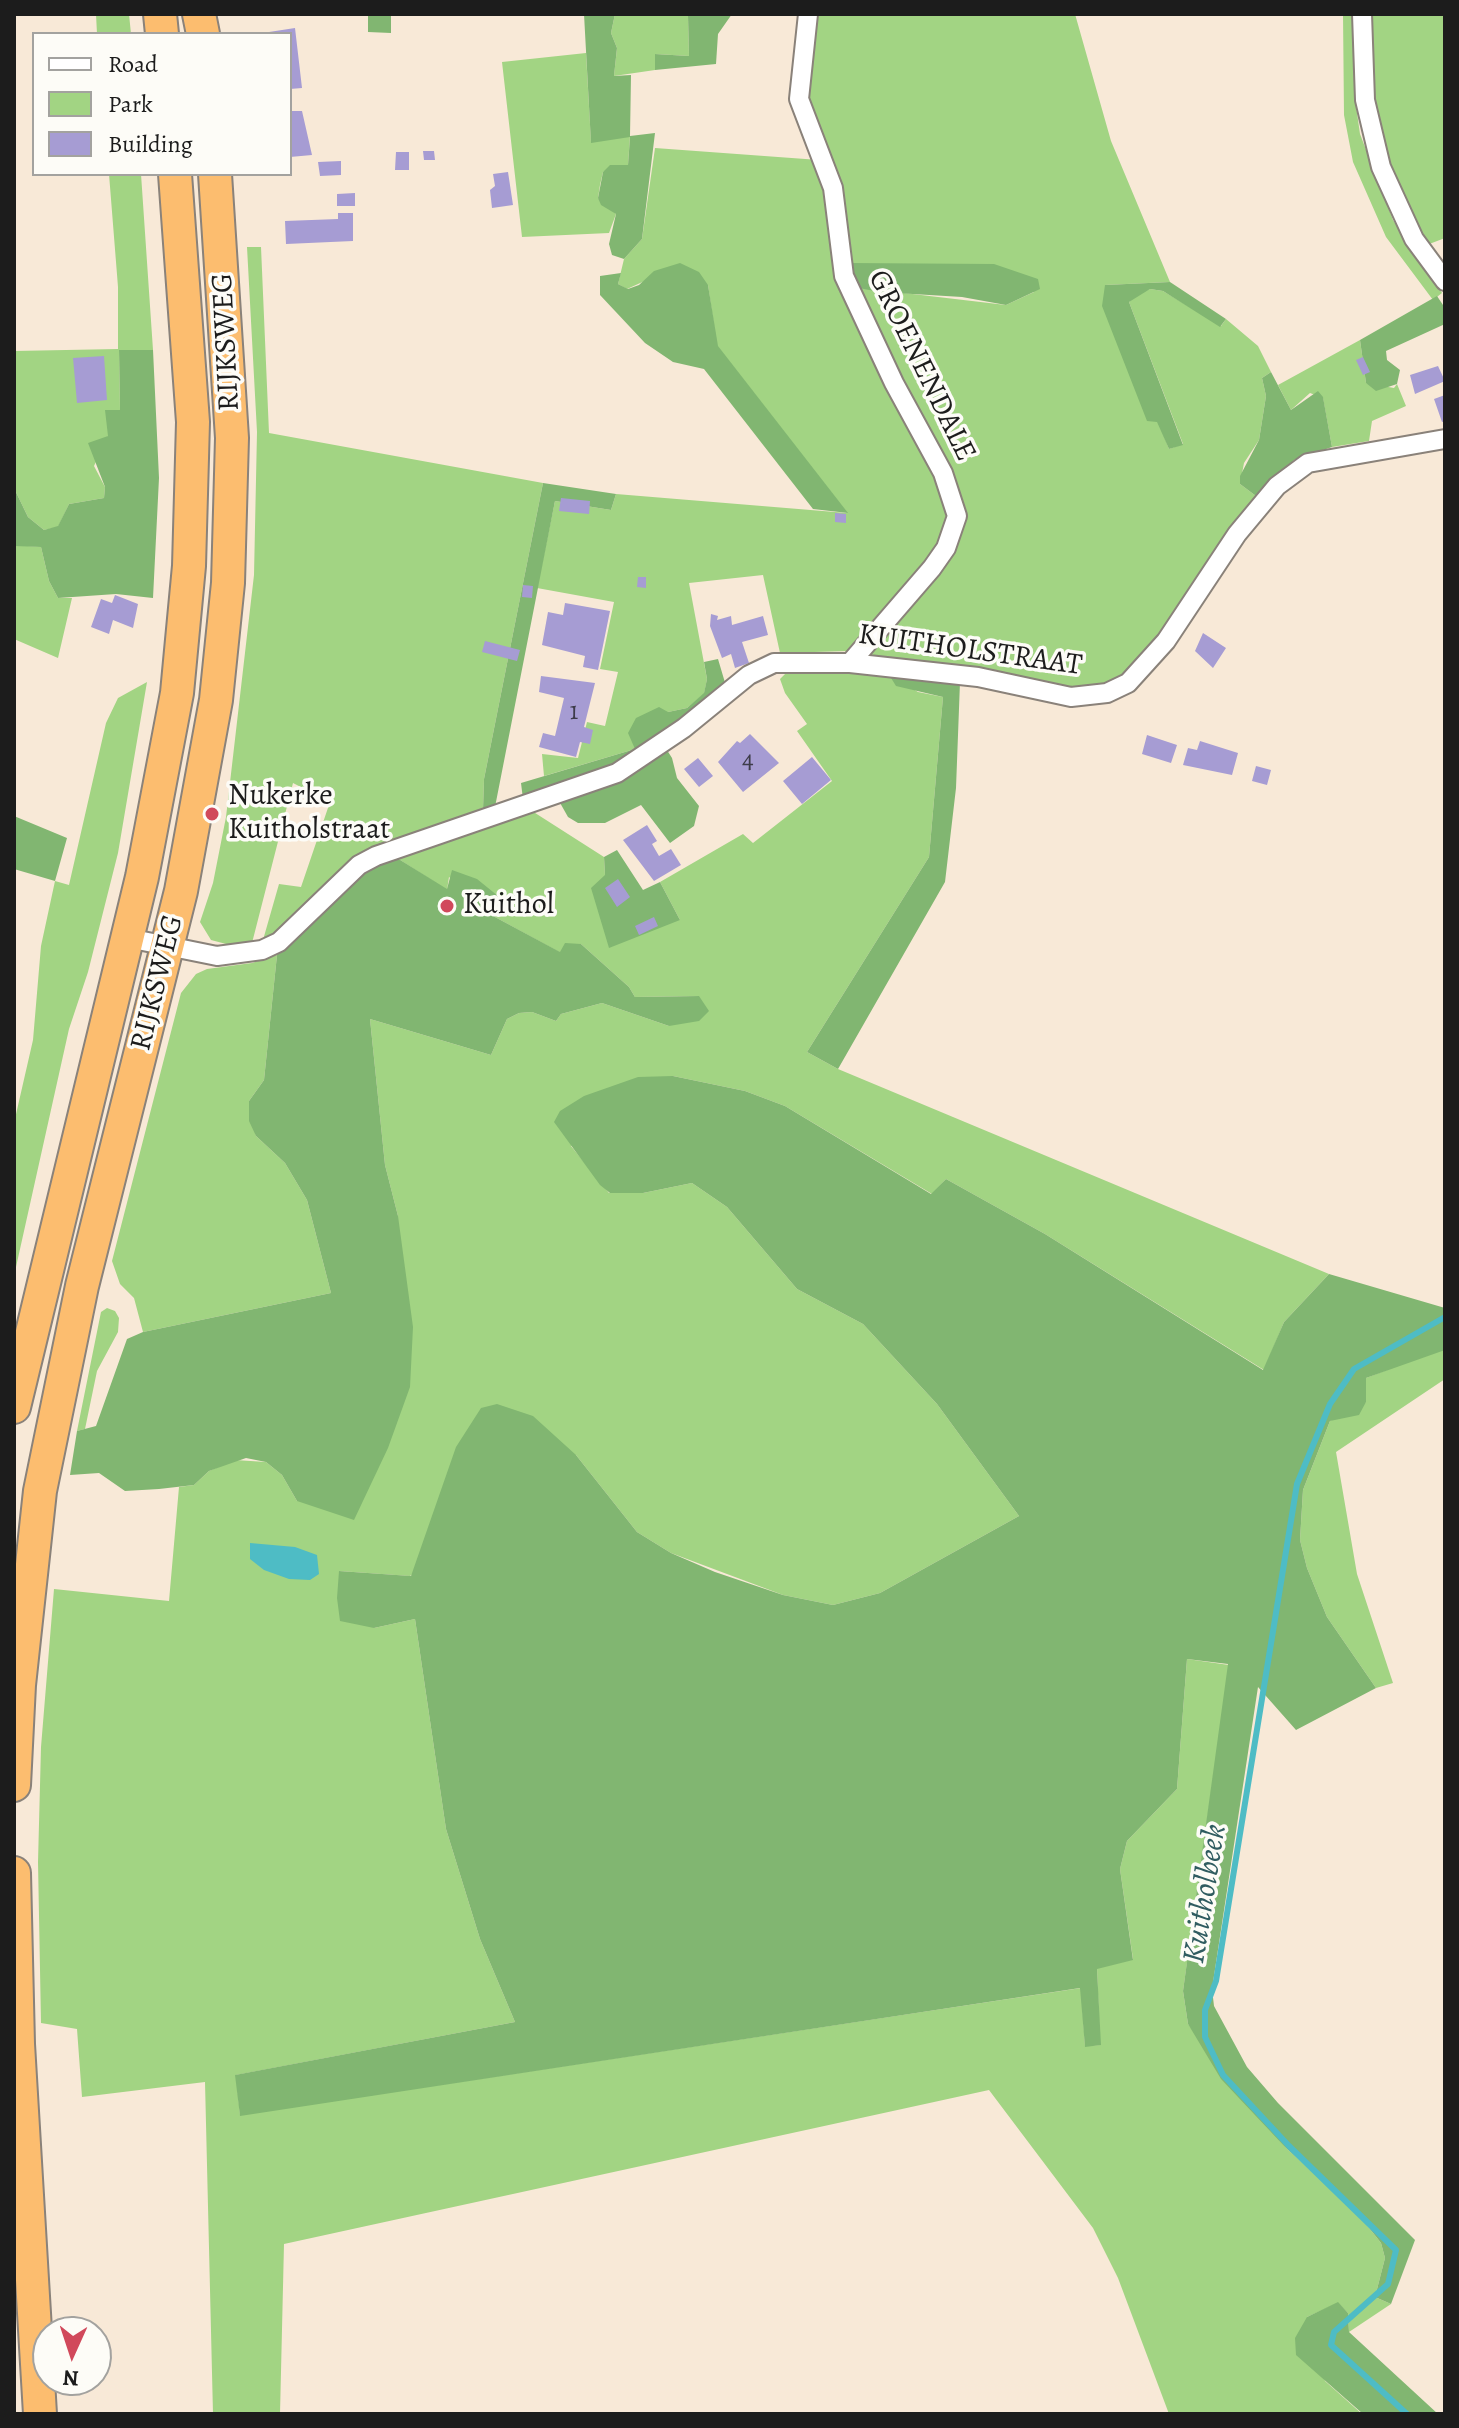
<!DOCTYPE html>
<html>
<head>
<meta charset="utf-8">
<style>
  body { margin:0 }
  #map { position:relative; width:1459px; height:2428px; overflow:hidden; background:#f8e9d7; font-family:Alegreya,serif }
  canvas { display:block }
  .frame { position:absolute; inset:0; border:16px solid #1c1c1c; pointer-events:none }
  .legend { position:absolute; left:32px; top:32px; width:260px; height:144px; box-sizing:border-box; background:#fdfcf7; border:2px solid #a3a29f; margin:0; padding:10px 14px; list-style:none; font-size:24px; color:#1c1c1c }
  .legend li { display:flex; align-items:center; gap:16px; height:40px }
  .legend b { width:40px; border:2px solid #a3a29f }
  .north { position:absolute; left:32px; top:2316px; width:80px; height:80px; box-sizing:border-box; background:#fdfcf7; border:2px solid #a3a29f; border-radius:50%; rotate:183deg; font-size:22px; font-weight:700; line-height:32px; text-align:center; color:#1c1c1c }
  .north::after { content:''; display:block; margin:auto; width:28px; height:36px; background:#d1495b; clip-path:polygon(50% 0,100% 100%,50% 72%,0 100%) }
</style>
</head>
<body>
<div id="map">
<canvas width="1459" height="2428"></canvas>
<div class="frame"></div>
<ul class="legend">
<li><b style="height:10px;background:#fff"></b>Road</li>
<li><b style="height:22px;background:#a2d483"></b>Park</li>
<li><b style="height:22px;background:#a69cd3"></b>Building</li>
</ul>
<div class="north">N</div>
</div>
<script>
const g = document.querySelector('canvas').getContext('2d');
g.lineJoin = 'round';
function fill(path, color) { g.fillStyle = color; g.fill(path, 'evenodd'); }
const shape = rows => new Path2D(rows.map(r => 'M' + r).join(''));
function stroke(path, color, width, dash) { g.strokeStyle = color; g.lineWidth = width; g.lineCap = dash ? 'butt' : 'round'; g.setLineDash(dash || []); g.stroke(path); }
function drawText(font, color, halo, rows, align = 'center') {
  g.font = font + ' Alegreya,serif'; g.lineWidth = 7; g.setLineDash([]); g.textBaseline = 'middle'; g.strokeStyle = halo; g.fillStyle = color; for (const [text, x, y, turn = 0] of rows) {
    g.save(); g.translate(x, y); g.rotate((+turn || 0) * Math.PI / 180); g.textAlign = isNaN(turn) ? turn : align; if (halo) g.strokeText(text, 0, 0); g.fillText(text, 0, 0); g.restore();
  }
}
const green = shape([
  [96,14,129,14,131,34,97,34],
  [615,14,688,16,689,56,655,54,655,70,614,76,617,48,611,33],
  [815,14,1075,14,1111,141,1170,282,1105,285,1169,449,1183,444,1129,302,1137,294,1150,289,1163,291,1221,326,1226,319,1258,346,1271,372,1262,378,1266,396,1259,440,1244,463,1240,484,1256,496,1173,616,1124,677,1082,691,869,657,864,653,964,512,957,487,904,394,853,287,1006,305,1034,292,848,263,807,105],
  [1343,14,1352,14,1355,99,1360,134,1393,220,1442,293,1433,300,1386,237,1353,162,1344,115],
  [1366,14,1445,14,1445,238,1424,246,1377,135],
  [586,53,591,142,630,136,628,165,603,172,600,185,598,198,616,214,609,233,522,237,502,62],
  [655,148,819,160,843,290,853,317,949,500,946,539,849,651,780,653,763,575,689,583,707,679,704,694,687,708,668,712,635,749,544,776,542,754,578,758,587,722,605,726,618,672,600,669,614,602,537,588,555,501,611,510,616,494,847,513,717,346,708,285,649,279,627,289,618,284,624,259,642,239],
  [109,174,141,174,153,350,119,350,120,410,94,466,105,487,104,498,69,504,58,527,44,530,28,517,14,488,14,351,118,349,118,287],
  [247,247,261,247,269,433,543,483,484,779,483,810,381,847,277,936,263,940,279,884,301,887,330,802,293,783,252,943,230,945,211,940,200,922,213,883,226,817,254,575,257,432],
  [1360,340,1366,383,1394,388,1397,384,1406,406,1372,421,1369,441,1332,447,1323,398,1310,393,1291,410,1278,385],
  [14,545,41,547,49,581,58,598,72,598,58,658,14,639],
  [789,670,888,673,918,692,943,697,929,857,807,1052,838,1069,1329,1274,1284,1322,1264,1370,1045,1234,946,1179,932,1194,785,1106,745,1091,673,1076,571,1146,609,1193,643,1193,692,1183,727,1207,797,1289,863,1324,937,1404,1019,1516,880,1593,833,1605,783,1595,671,1553,637,1532,576,1455,410,1576,339,1571,374,1628,415,1619,446,1829,480,1939,515,2022,236,2075,240,2115,1081,1988,1085,2046,1100,2045,1097,1968,1133,1959,1120,1869,1127,1841,1177,1789,1187,1659,1229,1665,1183,1991,1188,2024,1287,2149,1351,2205,1381,2243,1385,2258,1375,2297,1391,2304,1349,2332,1348,2313,1338,2303,1307,2317,1325,2381,1362,2414,1169,2414,1118,2278,1093,2228,989,2090,284,2244,280,2414,213,2414,205,2082,82,2097,77,2029,41,2023,38,1862,41,1747,54,1589,169,1601,179,1487,194,1485,209,1471,235,1460,266,1462,282,1475,297,1501,398,1216,385,1165,370,1019,491,1055,507,1019,519,1013,532,1012,556,1021,561,1014,602,1003,669,1026,699,996,635,997,629,987,581,944,561,953,495,917,449,877,447,890,397,858,532,811,604,857,605,875,680,920,660,882,743,834,753,843,832,781,797,731,807,724,785,693,780,679],
  [147,682,118,853,88,972,69,1029,14,1276,14,1123,33,1040,41,946,55,881,69,885,106,723,118,698],
  [277,955,264,1080,249,1101,256,1136,285,1163,307,1200,331,1293,143,1332,134,1298,120,1284,112,1261,181,993,196,974,207,969,252,963],
  [107,1308,115,1311,119,1318,118,1332,97,1371,85,1429,77,1431,101,1312],
  [1439,1350,1445,1350,1445,1379,1336,1452,1357,1574,1393,1683,1376,1688,1327,1617,1307,1568,1300,1540,1303,1490,1330,1421,1366,1402,1366,1378]
]);
const forest = shape([
  [368,14,391,14,391,33,368,32],
  [584,14,615,14,611,33,617,48,614,76,631,75,630,136,655,133,642,239,624,259,612,255,609,244,616,214,601,205,598,198,603,172,610,165,628,165,630,137,591,143],
  [645,14,732,14,718,34,716,64,655,70,655,54,689,56,688,16],
  [680,263,699,272,708,285,718,346,848,513,813,509,704,369,673,362,645,343,600,295,600,276,621,273,618,284,628,289,639,285,654,271],
  [848,263,994,264,1038,279,1040,289,1006,305,962,297,880,292,853,287],
  [1170,282,1226,319,1220,327,1163,291,1150,289,1129,302,1183,445,1169,449,1157,422,1147,421,1102,306,1105,285],
  [1437,296,1445,308,1445,324,1386,351,1387,360,1400,370,1397,384,1376,391,1366,383,1360,340],
  [119,350,153,350,159,478,153,598,116,594,58,598,49,581,41,547,14,546,14,488,28,517,44,530,58,526,69,504,104,498,105,487,88,443,108,436,105,410,120,410],
  [1271,372,1291,410,1318,391,1323,397,1332,447,1294,460,1256,496,1240,484,1240,476,1259,440,1266,396,1262,378],
  [543,483,616,494,611,510,555,501,495,807,483,810,484,779],
  [718,659,726,686,694,712,610,769,523,799,521,783,635,749,628,733,636,718,659,707,668,712,687,708,704,693,707,679,704,662],
  [888,673,960,682,956,788,945,882,838,1069,807,1052,929,857,943,697,896,686],
  [665,747,672,758,677,778,699,806,694,826,670,843,641,805,605,823,578,823,568,817,559,801,620,779],
  [14,816,67,838,55,881,14,869],
  [617,850,643,890,660,882,680,920,609,948,591,888,605,875,604,857],
  [397,858,447,889,452,870,477,879,498,896,501,904,495,917,560,952,565,943,581,944,629,987,635,997,699,996,709,1011,699,1021,669,1026,602,1003,561,1014,556,1021,532,1012,519,1013,507,1019,491,1055,370,1019,385,1165,398,1216,413,1327,410,1387,388,1448,354,1520,297,1501,282,1475,266,1462,246,1458,209,1471,194,1485,159,1489,125,1491,99,1473,70,1475,77,1431,96,1426,127,1339,143,1332,331,1293,307,1200,285,1163,256,1136,249,1121,249,1101,264,1080,277,955,337,892,368,870],
  [673,1076,745,1091,785,1106,931,1194,946,1179,1045,1234,1263,1370,1284,1322,1329,1274,1445,1308,1445,1350,1366,1378,1366,1402,1359,1415,1330,1421,1303,1490,1300,1540,1307,1568,1327,1617,1376,1688,1296,1730,1258,1687,1212,1989,1214,2006,1247,2067,1278,2103,1415,2240,1391,2304,1375,2297,1385,2258,1381,2243,1351,2205,1287,2149,1221,2079,1188,2024,1183,1991,1228,1664,1187,1659,1177,1789,1127,1841,1120,1869,1133,1960,1097,1969,1101,2045,1085,2047,1080,1988,240,2116,235,2075,515,2022,480,1939,446,1829,415,1619,374,1628,340,1621,337,1598,339,1571,411,1576,456,1447,481,1408,497,1404,533,1416,576,1455,637,1532,671,1553,715,1572,783,1595,833,1605,880,1593,1019,1516,937,1404,863,1324,797,1289,727,1207,692,1183,643,1193,610,1193,600,1185,554,1122,560,1111,584,1096,638,1077],
  [1338,2302,1348,2313,1349,2332,1438,2414,1363,2414,1296,2355,1295,2338,1307,2317]
]);
const water = shape([
  [250,1543,295,1547,317,1555,319,1574,310,1580,289,1579,264,1570,250,1559]
]);
const stream = shape([
  [1407,2414,1331,2345,1334,2332,1388,2284,1396,2250,1289,2146,1223,2075,1205,2037,1205,2010,1216,1981,1297,1484,1330,1404,1354,1369,1445,1317]
]);
const building = shape([
  [295,28,302,88,290,89,290,34,269,32],
  [290,111,302,111,312,155,290,157],
  [423,151,434,151,435,160,424,160],
  [396,152,409,152,409,170,395,170],
  [341,161,341,175,320,176,318,162],
  [508,172,513,205,492,208,490,190,495,186,493,174],
  [355,193,355,206,337,206,337,194],
  [338,213,353,213,353,241,286,244,285,221,338,219],
  [104,356,107,400,77,403,73,358],
  [1363,357,1370,372,1363,375,1356,360],
  [1438,366,1445,381,1415,394,1410,375],
  [1445,395,1445,421,1442,422,1434,399],
  [561,498,590,501,589,514,559,511],
  [835,513,846,514,846,523,835,522],
  [638,577,646,577,646,588,637,587],
  [523,585,533,586,532,598,522,597],
  [115,595,138,604,133,628,113,620,109,634,91,627,101,599,112,603],
  [565,603,610,611,598,670,583,667,585,656,542,645,548,612,563,615],
  [711,614,718,616,717,620,731,616,732,625,763,616,768,635,742,642,749,663,735,668,731,654,722,658,710,626],
  [1203,633,1226,648,1213,668,1195,651],
  [485,641,520,650,517,661,482,652],
  [541,676,595,683,584,727,593,730,590,744,580,742,576,757,539,747,543,733,555,736,564,698,539,692],
  [750,734,779,763,743,792,718,762,737,741,740,743],
  [1147,735,1177,745,1171,763,1142,754],
  [1200,741,1238,753,1232,775,1183,765,1188,748,1197,750],
  [812,757,831,780,802,804,783,781],
  [698,758,713,776,699,787,684,769],
  [1256,766,1271,770,1267,785,1252,781],
  [647,825,657,841,652,844,659,856,671,849,681,865,654,881,623,840],
  [618,879,630,897,617,907,605,888],
  [654,917,658,926,639,935,635,926]
]);
const street = shape([
  [808,14,799,99,833,188,844,276,894,383,943,473,957,516,946,548,932,568,850,663],
  [1362,14,1365,100,1381,167,1414,239,1445,281],
  [128,938,217,956,262,950,279,942,359,865,376,856,617,773,684,728,749,675,774,663,850,663,978,677,1071,697,1107,693,1128,683,1166,641,1237,534,1277,486,1308,463,1445,439]
]);
const highway = shape([
  [160,14,162,34],
  [199,14,203,34],
  [14,1407,142,877,177,693,189,566,193,422,175,174],
  [14,1785,19,1685,40,1491,82,1286,181,891,216,700,228,583,232,438,215,174],
  [14,1873,18,2044,40,2414]
]);
const markers = [
  [212,814,8,"#d1495b"],
  [447,906,8,"#d1495b"]
];
const numberNames = [
  ["1",574,713],
  ["4",748,762]
];
const streetNames = [
  ["RIJKSWEG",227,342,-93],
  ["GROENENDALE",921,366,64],
  ["KUITHOLSTRAAT",970,651,8],
  ["RIJKSWEG",158,983,-76]
];
const poiNames = [
  ["Nukerke",228,797],
  ["Kuitholstraat",228,831],
  ["Kuithol",463,906]
];
const waterNames = [
  ["Kuitholbeek",1206,1894,-81]
];
fill(green, '#a2d483');
fill(forest, '#81b671');
fill(water, '#4ebcc5');
stroke(stream, '#4ebcc5', 6);
fill(building, '#a69cd3');
stroke(street, '#8a827a', 22);
stroke(highway, '#8a827a', 36);
stroke(street, '#fff', 18);
stroke(highway, '#fcbd6f', 32);
for (const [x, y, r, color] of markers) { const dot = new Path2D(); dot.arc(x, y, r, 0, 2 * Math.PI); g.fillStyle = color; g.fill(dot); stroke(dot, '#fdfcf7', 3); }
drawText('26px', '#3e3c4a', null, numberNames);
drawText('30px', '#1c1c1c', '#fdfcf7', streetNames);
drawText('30px', '#1c1c1c', '#fdfcf7', poiNames, 'left');
drawText('italic 32px', '#305c60', '#fdfcf7', waterNames);
</script>
</body>
</html>
